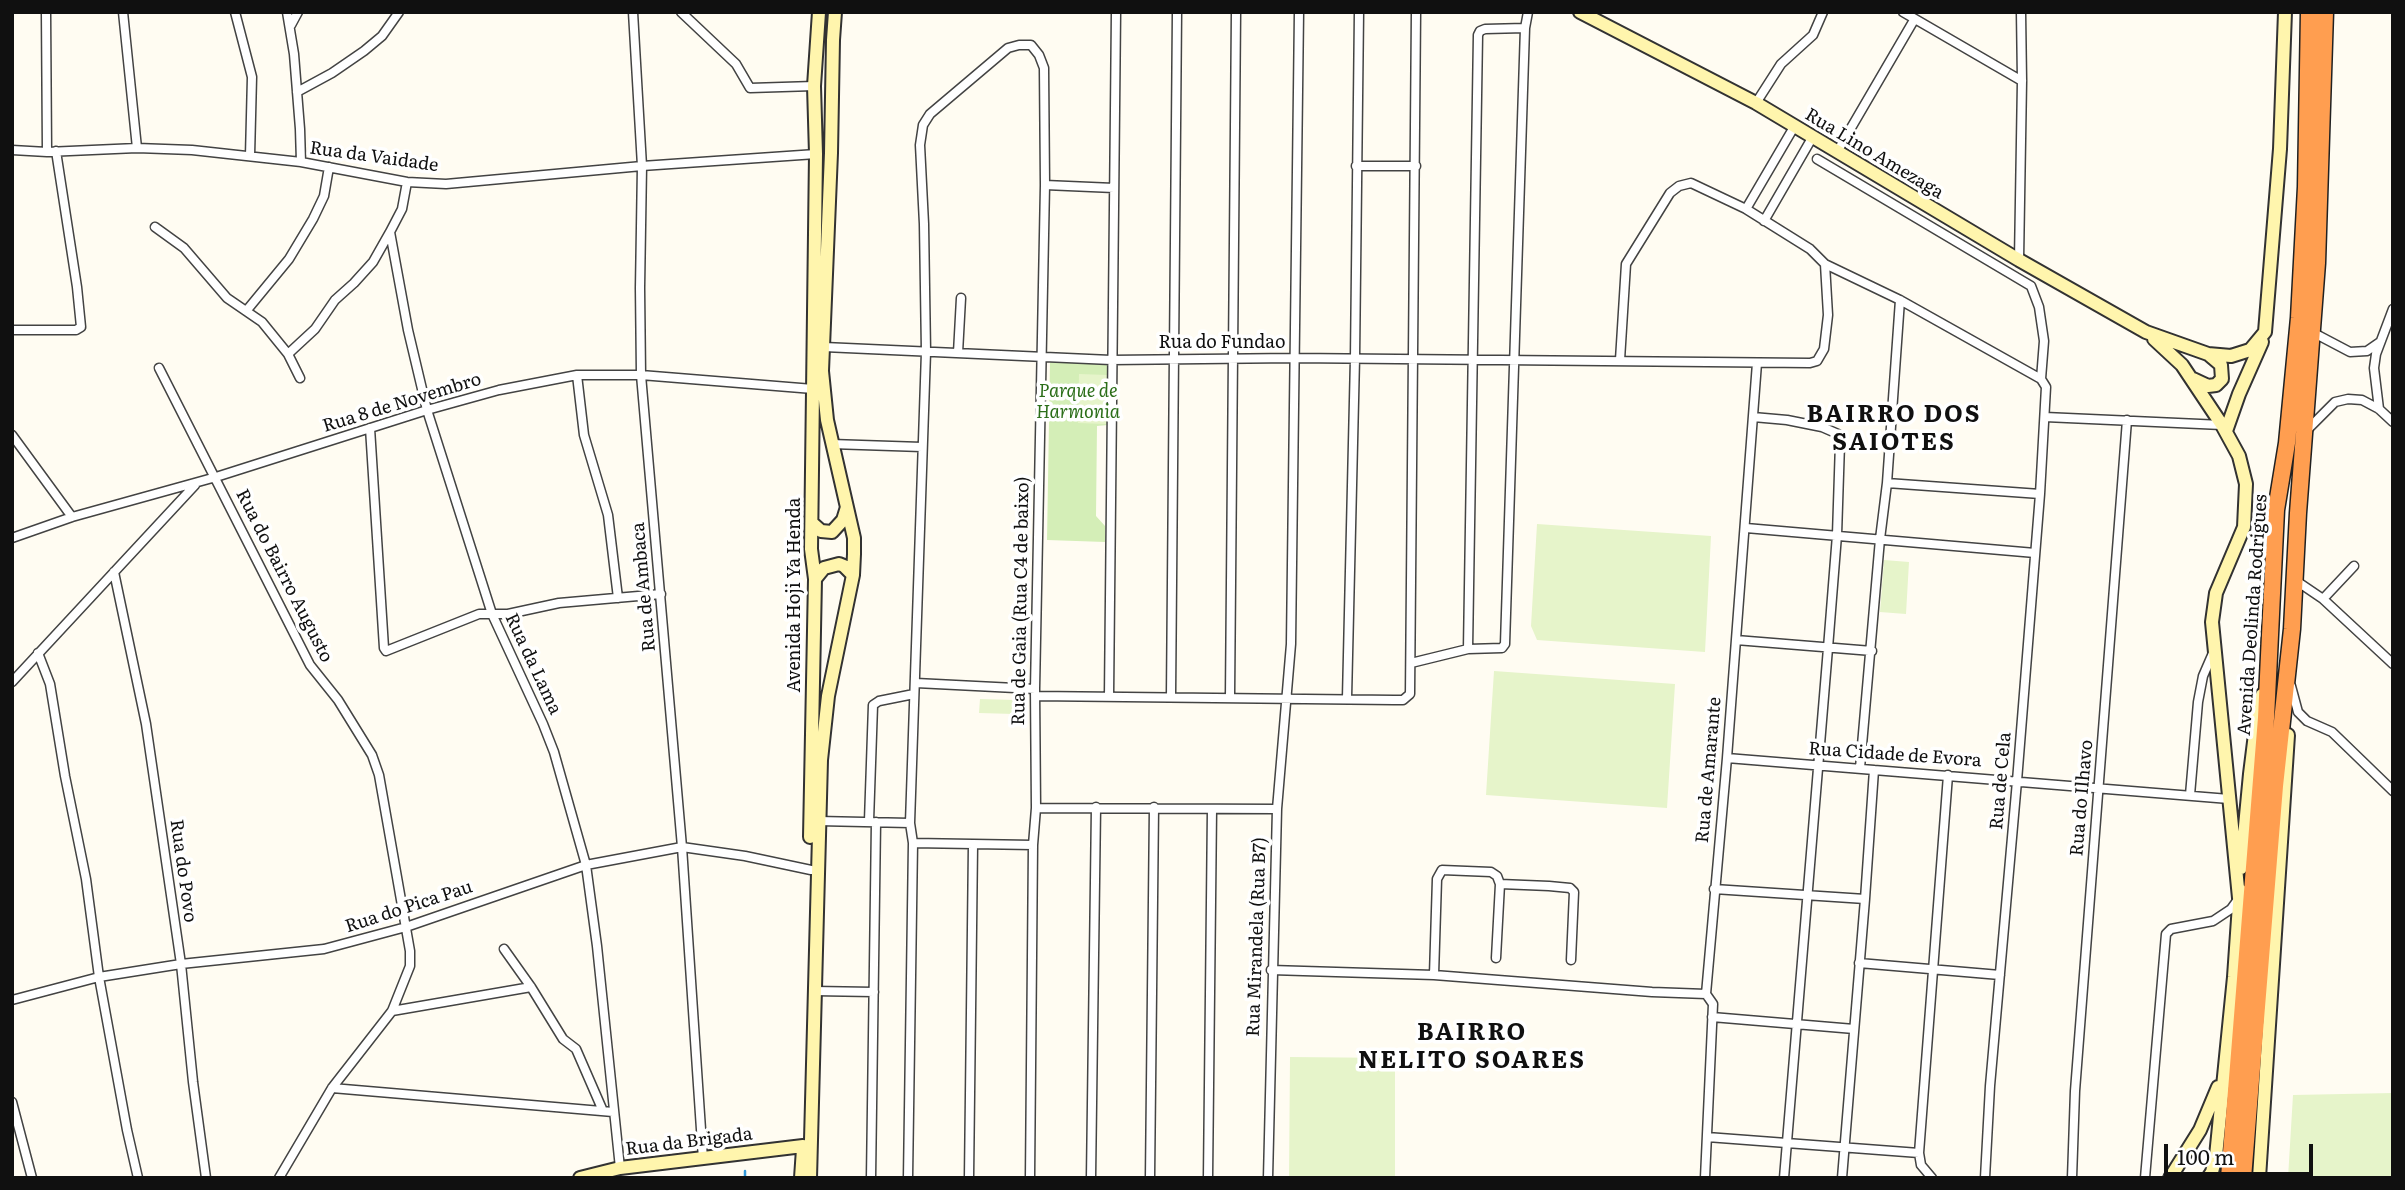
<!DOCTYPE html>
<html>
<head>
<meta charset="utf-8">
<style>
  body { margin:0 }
  #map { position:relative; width:2405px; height:1190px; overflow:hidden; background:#fffcf2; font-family:Literata,serif }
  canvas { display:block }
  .frame { position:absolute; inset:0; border:14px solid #101010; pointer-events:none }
  .scale { position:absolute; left:2164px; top:1144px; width:149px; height:32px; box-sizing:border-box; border:4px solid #101010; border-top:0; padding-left:9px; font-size:21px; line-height:24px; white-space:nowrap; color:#101010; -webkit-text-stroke:5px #fff; paint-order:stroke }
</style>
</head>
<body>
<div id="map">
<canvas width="2405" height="1190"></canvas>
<div class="frame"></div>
<div class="scale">100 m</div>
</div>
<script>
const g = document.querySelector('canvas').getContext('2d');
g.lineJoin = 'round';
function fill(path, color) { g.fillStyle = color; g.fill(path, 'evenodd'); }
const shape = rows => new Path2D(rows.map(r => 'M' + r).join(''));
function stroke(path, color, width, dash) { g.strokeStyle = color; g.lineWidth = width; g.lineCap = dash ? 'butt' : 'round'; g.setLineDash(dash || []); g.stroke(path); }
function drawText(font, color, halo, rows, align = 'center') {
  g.font = font + ' Literata,serif'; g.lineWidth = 7; g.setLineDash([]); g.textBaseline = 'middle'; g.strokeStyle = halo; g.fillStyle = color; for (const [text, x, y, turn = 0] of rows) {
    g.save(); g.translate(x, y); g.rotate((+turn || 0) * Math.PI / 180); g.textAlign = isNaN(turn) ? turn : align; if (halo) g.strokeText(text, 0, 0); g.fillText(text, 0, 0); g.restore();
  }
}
const green = shape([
  [1050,362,1108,363,1108,425,1097,426,1096,516,1105,526,1105,542,1047,540]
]);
const pitch = shape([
  [1079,374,1107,375,1106,424,1078,423],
  [1537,524,1711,536,1705,652,1537,640,1531,626],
  [1884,560,1909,562,1906,614,1880,612],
  [1494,671,1675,684,1667,808,1486,795],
  [980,699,1015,700,1014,714,979,713],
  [1290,1057,1395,1058,1395,1178,1289,1178],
  [2393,1093,2393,1178,2288,1178,2293,1095]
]);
const stream = shape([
  [745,1178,745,1171]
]);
const street = shape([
  [46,12,47,152],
  [123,12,137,148],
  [235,12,252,77,250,156],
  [287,12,294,54,300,129,301,162],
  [633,12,642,166,640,288,641,375,682,847,703,1159],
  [681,12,736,64,750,88,814,86],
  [1903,12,2022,81],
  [291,25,298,12],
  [297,92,332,73,364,51,382,36,399,12],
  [1756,103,1781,64,1813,35,1823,12],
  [12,150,47,152,137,148,192,150,301,162,407,182,446,184,642,166,816,154],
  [1837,152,1914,20],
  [1817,159,2031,286,2039,307,2044,341,2041,379],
  [1356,166,1416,166],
  [407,182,402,209,390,232,408,330,427,410,492,614,543,724,554,752,586,865,597,946,620,1168],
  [1045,185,1114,188],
  [1746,209,1794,127],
  [1764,221,1812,138],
  [155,227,184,248,227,298,262,322,288,354,300,378],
  [2019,260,2022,81,2021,12],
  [1825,264,1900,300,2041,379,2046,387,2040,494,2017,781,1990,1086,1985,1178],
  [247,310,289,259,313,219,324,196,329,167],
  [12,330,76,330,81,327,77,287,56,151],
  [2312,332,2350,352,2367,351,2380,342],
  [824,347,1111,360,1294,358,1810,363,1817,361,1824,349,1828,315,1825,264,1810,249,1746,209,1691,183,1679,186,1670,193,1626,264,1620,360],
  [958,353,961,298],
  [288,354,315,329,335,300,354,283,373,262,390,232],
  [159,368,310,665,338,700,372,755,379,775,410,951,410,966,392,1011,332,1088,279,1178],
  [577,375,584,435,608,515,618,598],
  [2379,409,2374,368,2376,354,2393,309],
  [1753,417,1787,420,1822,427,1838,434,1840,443,1837,535,1828,648,1784,1178],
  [2045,417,2222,425],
  [370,428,384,648,386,651,479,614,508,614,559,603,661,594],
  [2306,431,2335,402,2348,399,2362,400,2379,409,2393,422],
  [12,435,72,517],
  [831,444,922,447],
  [1887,483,2040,494],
  [1746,528,2035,553],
  [12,538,72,517,216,477,427,410,499,390,577,375,641,375,813,389],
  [114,572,146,724,181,964,193,1082,206,1178],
  [2295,580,2323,599,2393,664],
  [2323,599,2354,566],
  [1736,640,1872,651],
  [1468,649,1478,35,1480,31,1485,29,1525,28],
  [38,653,50,684,65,776,86,879,99,977,127,1130,138,1178],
  [1411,663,1468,649,1502,648,1505,644,1525,28,1528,12],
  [12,682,195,485],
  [916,683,1035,689],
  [2291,686,2298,712,2307,721,2332,732,2393,791],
  [1035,696,1394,700,1403,700,1410,694,1416,12],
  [1109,697,1116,12],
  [1171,697,1177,12],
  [1230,698,1236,12],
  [1347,698,1355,358,1359,12],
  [1727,758,2229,799],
  [1860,768,1880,539,1887,483,1900,300],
  [2190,795,2198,702,2203,676,2213,653],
  [1036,808,1277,809],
  [818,821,910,823],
  [869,821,873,705,879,701,914,694],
  [913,843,1033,845],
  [1500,884,1549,886,1570,888,1574,892,1571,960],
  [1714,889,1865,899],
  [504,949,531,987,563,1039,576,1049,603,1111],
  [1859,963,2000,975],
  [1271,970,1434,975,1652,992,1706,994],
  [1434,975,1437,879,1442,870,1491,872,1497,876,1500,884,1496,958],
  [814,991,874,992],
  [12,1000,99,977,181,964,324,949,406,927,586,865,682,847,745,856,811,870],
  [392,1011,531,987],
  [1712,1017,1854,1029],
  [332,1088,613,1112],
  [12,1102,32,1178],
  [1707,1137,1919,1153],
  [871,1178,876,822],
  [908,1178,913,843,910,823,926,352,924,224,920,145,923,125,930,114,1008,48,1019,45,1031,45,1039,55,1044,68,1045,185,1035,689,1036,808,1033,845,1030,1178],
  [969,1178,973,845],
  [1091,1178,1096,807],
  [1150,1178,1154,807],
  [1208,1178,1212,809],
  [1268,1178,1277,809,1291,644,1299,12],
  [1705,1178,1713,1004,1706,994,1727,758,1757,363],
  [1842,1178,1865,899,1874,770],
  [1932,1178,1921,1165,1919,1153,1948,775],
  [2072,1178,2075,1091,2127,420],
  [2145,1178,2166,934,2171,929,2213,921,2231,909,2239,898]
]);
const secondary = shape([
  [1580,12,1756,103,2019,260,2146,332,2208,354,2231,356,2250,350,2265,332,2280,149,2285,12],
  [2154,339,2182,365,2222,425,2239,456,2246,484,2244,527,2216,593,2212,622,2239,898],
  [2193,379,2208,386,2216,385,2222,379,2221,365,2208,354],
  [2226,431,2239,394,2262,342],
  [812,523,821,531,832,532,843,520,847,507],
  [815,579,824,568,839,564,844,566,853,575],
  [810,837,815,579,811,549,816,154,814,86,819,12],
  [2241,868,2250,774,2258,710,2262,695],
  [580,1178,620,1168,803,1146],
  [801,1178,803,1149],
  [810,1178,821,760,828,696,853,575,854,554,854,538,827,420,822,371,831,153,833,40,835,12],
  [2170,1178,2200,1130,2218,1087],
  [2208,1178,2212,1172,2216,1156,2234,977,2240,890],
  [2259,1178,2288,735]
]);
const highway = shape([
  [2229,1178,2266,718,2276,510,2287,443,2299,318,2306,187,2309,12],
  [2243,1178,2275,786,2292,629,2298,513,2317,263,2325,12]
]);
const streetNames = [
  ["Rua Lino Amezaga",1874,154,31],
  ["Rua da Vaidade",374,157,8],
  ["Rua do Fundao",1222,343],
  ["Rua 8 de Novembro",402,403,-17],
  ["Rua do Bairro Augusto",284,576,63],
  ["Rua de Ambaca",644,587,-95],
  ["Avenida Hoji Ya Henda",795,595,-90],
  ["Rua de Gaia (Rua C4 de baixo)",1021,601,-89],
  ["Avenida Deolinda Rodrigues",2253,615,-86],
  ["Rua da Lama",533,664,65],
  ["Rua Cidade de Evora",1895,755,4],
  ["Rua de Amarante",1709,770,-85],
  ["Rua de Cela",2001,781,-85],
  ["Rua do Ilhavo",2082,798,-85],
  ["Rua do Povo",183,871,82],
  ["Rua do Pica Pau",409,907,-18],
  ["Rua Mirandela (Rua B7)",1257,937,-88],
  ["Rua da Brigada",689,1142,-7]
];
const parkNames = [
  ["Parque de",1078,392],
  ["Harmonia",1078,413]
];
const districtNames = [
  ["BAIRRO DOS",1894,415],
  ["SAIOTES",1894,443],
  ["BAIRRO",1472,1033],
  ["NELITO SOARES",1472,1061]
];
fill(green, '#d4eeb7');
fill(pitch, '#e6f4ca');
stroke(stream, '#3298d9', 2.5);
stroke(street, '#434343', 11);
stroke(secondary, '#323232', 16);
stroke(highway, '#212121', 19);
stroke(street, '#fff', 8);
stroke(secondary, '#fff5ad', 12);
stroke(highway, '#ff9e50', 16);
drawText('18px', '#101010', '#fff', streetNames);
drawText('italic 18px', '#2b6e19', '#fff', parkNames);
g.letterSpacing = '2px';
drawText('bold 24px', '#101010', '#fff', districtNames);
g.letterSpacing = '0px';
</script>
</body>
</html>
